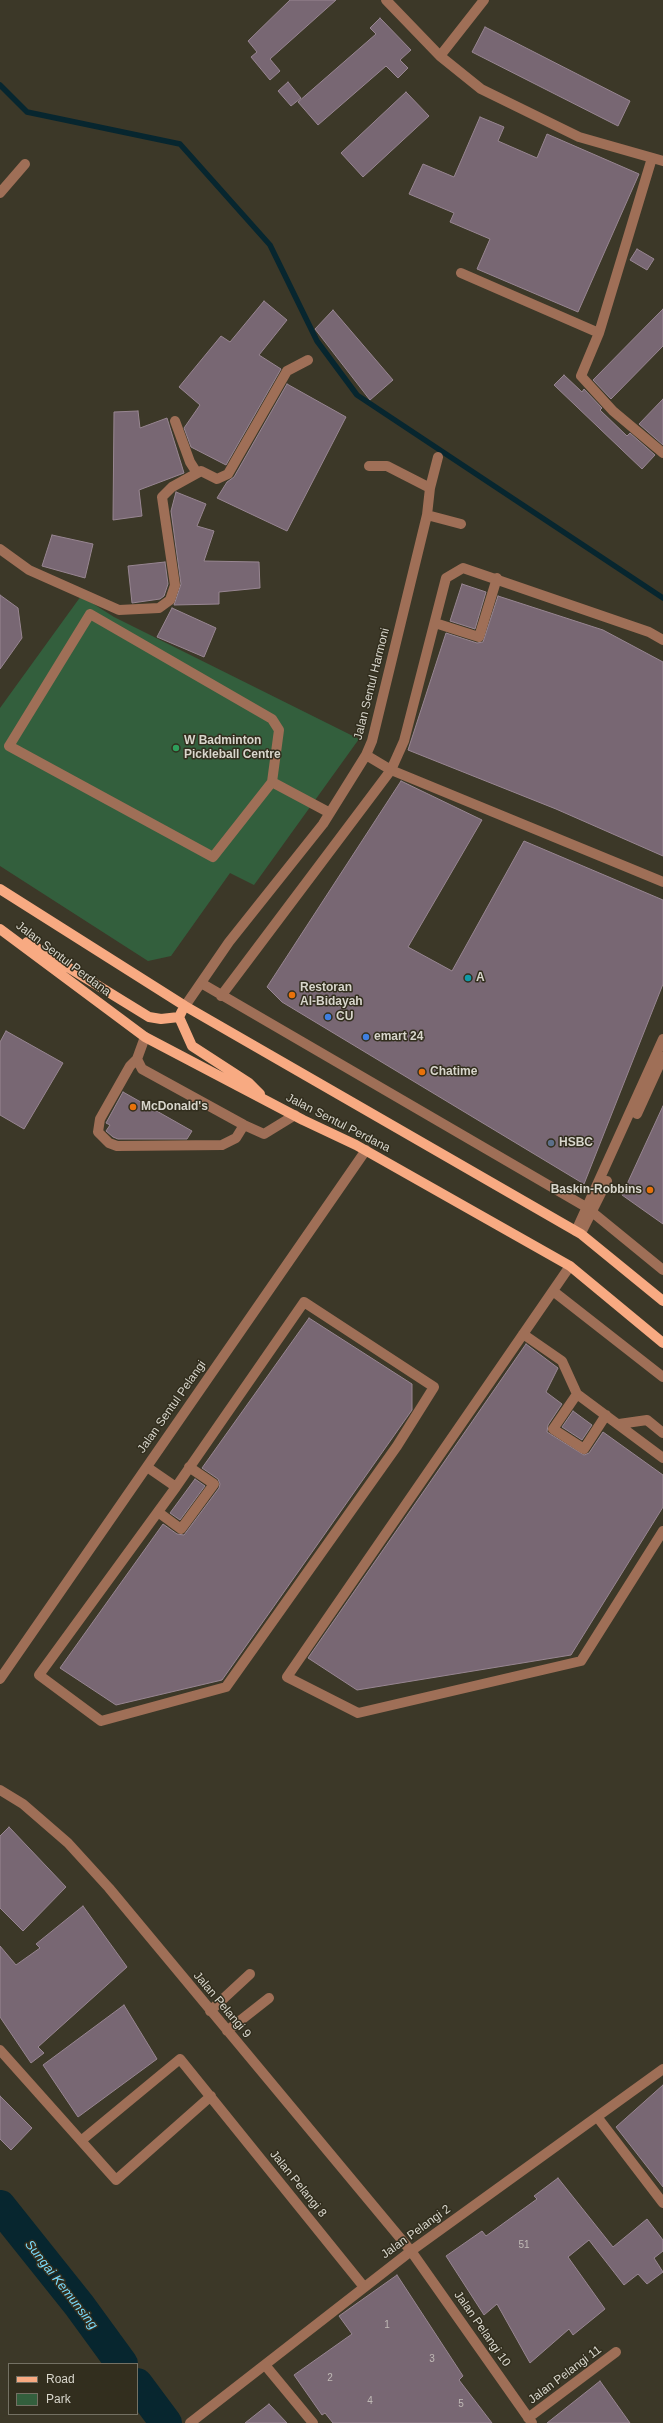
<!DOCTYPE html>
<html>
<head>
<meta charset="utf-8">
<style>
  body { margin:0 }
  #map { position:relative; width:663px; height:2423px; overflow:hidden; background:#3c3828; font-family:Helvetica,sans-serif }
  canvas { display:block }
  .legend { position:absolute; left:8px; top:2363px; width:130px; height:52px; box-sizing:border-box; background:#322e1e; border:1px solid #747164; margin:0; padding:5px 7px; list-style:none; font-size:12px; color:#d8d6cc }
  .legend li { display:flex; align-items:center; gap:8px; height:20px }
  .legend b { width:20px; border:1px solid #747164 }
</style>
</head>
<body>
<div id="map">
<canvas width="663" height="2423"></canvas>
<ul class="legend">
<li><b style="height:5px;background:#f8aa82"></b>Road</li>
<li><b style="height:11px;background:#335f3d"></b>Park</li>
</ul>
</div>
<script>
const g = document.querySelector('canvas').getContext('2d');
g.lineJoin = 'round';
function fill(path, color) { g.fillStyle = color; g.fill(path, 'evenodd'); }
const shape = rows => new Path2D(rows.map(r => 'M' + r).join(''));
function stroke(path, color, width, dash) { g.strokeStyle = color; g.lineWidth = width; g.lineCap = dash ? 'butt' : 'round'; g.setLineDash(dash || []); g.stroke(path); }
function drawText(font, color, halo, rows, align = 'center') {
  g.font = font + ' Helvetica,sans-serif'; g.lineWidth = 3; g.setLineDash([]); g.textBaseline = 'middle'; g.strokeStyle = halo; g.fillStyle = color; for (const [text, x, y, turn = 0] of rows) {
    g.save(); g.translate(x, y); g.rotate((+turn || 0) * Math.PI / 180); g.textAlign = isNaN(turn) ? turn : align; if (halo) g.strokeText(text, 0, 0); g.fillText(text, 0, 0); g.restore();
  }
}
const green = shape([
  [81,596,114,617,359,739,254,885,230,873,171,956,148,961,0,866,0,708]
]);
const stream = shape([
  [0,85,27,112,180,144,270,245,317,341,357,395,663,598]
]);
const river = shape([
  [0,2206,79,2305,122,2364],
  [137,2384,166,2423]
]);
const building = shape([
  [290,0,336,0,270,59,280,71,270,80,251,57,257,52,248,41,290,0],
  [380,18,411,50,400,60,408,68,398,78,386,66,318,125,298,102,376,34,370,28,380,18],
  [485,27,630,101,618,126,472,52,485,27],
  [288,82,301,98,291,106,278,91,288,82],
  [406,92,429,116,363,177,341,153,406,92],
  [480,117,504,127,498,141,537,158,547,134,639,174,578,312,477,269,490,239,450,222,454,213,409,194,423,164,454,177,480,117],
  [637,249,654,259,647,270,630,260,637,249],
  [264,301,287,320,259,355,281,369,226,465,191,447,184,428,200,405,179,387,221,336,230,342,264,301],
  [663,309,663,346,611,399,593,380,663,309],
  [333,310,393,380,370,400,315,329,333,310],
  [564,375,582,392,584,389,602,408,600,410,627,436,630,433,655,455,642,469,554,385,564,375],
  [287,384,346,417,287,531,217,498,227,482,234,477,287,384],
  [663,399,663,445,639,424,663,399],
  [138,411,140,428,167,418,184,473,139,490,142,516,113,520,114,412,138,411],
  [176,492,206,504,197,526,214,531,204,561,259,562,260,588,219,592,219,604,174,605,181,584,171,511,176,492],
  [52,535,93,544,85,578,42,566,52,535],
  [165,562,168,584,164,596,160,599,132,603,128,566,165,562],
  [462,584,486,592,475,629,450,621,462,584],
  [0,595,18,608,22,638,0,669,0,595],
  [498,596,603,630,663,662,663,856,556,809,408,750,446,633,477,643,483,642,498,596],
  [172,608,216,628,204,657,157,637,172,608],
  [401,781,482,820,408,947,452,971,524,841,663,900,663,984,584,1184,282,1002,267,987,401,781],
  [6,1031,63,1063,24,1129,0,1115,0,1042,6,1031],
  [123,1092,192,1131,187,1139,118,1139,113,1137,106,1131,110,1125,106,1123,123,1092],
  [663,1106,663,1224,622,1195,663,1106],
  [309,1318,412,1384,412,1410,222,1680,116,1705,60,1668,163,1524,177,1534,184,1535,219,1488,220,1484,218,1479,202,1468,309,1318],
  [526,1344,558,1368,546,1392,562,1404,548,1425,547,1432,584,1455,589,1453,603,1432,663,1475,663,1507,571,1655,357,1690,308,1658,526,1344],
  [573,1411,592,1425,582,1440,562,1427,573,1411],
  [195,1479,205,1486,180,1520,170,1513,195,1479],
  [9,1827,66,1887,23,1931,0,1908,0,1836,9,1827],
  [83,1906,127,1967,38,2047,44,2053,31,2063,0,2017,0,1946,16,1965,40,1948,36,1944,83,1906],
  [124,2005,157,2059,78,2117,43,2065,124,2005],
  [663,2085,663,2187,616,2127,663,2085],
  [0,2096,32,2128,11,2150,0,2139,0,2096],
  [558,2178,613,2247,647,2219,663,2240,663,2251,654,2258,663,2272,647,2284,638,2274,624,2285,589,2240,568,2257,605,2309,573,2335,569,2329,530,2363,497,2304,484,2315,446,2256,482,2231,486,2236,537,2199,534,2196,558,2178],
  [397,2275,463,2376,459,2380,492,2423,333,2423,325,2413,322,2415,294,2375,352,2334,339,2316,397,2275],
  [600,2381,630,2423,547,2423,600,2381],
  [269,2404,287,2423,245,2423,269,2404]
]);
const minor = shape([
  [386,0,440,56,481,89,579,137,663,161],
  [440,56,484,0],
  [652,158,599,333,581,376,613,411,663,453],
  [0,193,25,164],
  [461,273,599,333],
  [175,421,190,462,197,473],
  [369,466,387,466,430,488],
  [427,515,461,524],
  [0,549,29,570,119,610,159,608,170,600,175,585,162,497,172,487,201,471,217,479,228,474,287,371,308,360],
  [90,614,272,719,279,730,272,782,213,857,9,746,90,614],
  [435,623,479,637,497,578],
  [366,755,391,770,663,882],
  [272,782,330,813],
  [201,983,586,1207,663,1270],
  [221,996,391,770,404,741,446,578,463,568,649,632,663,640],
  [185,1006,229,942,323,824,366,755,372,741,427,515,430,488,438,457],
  [145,1037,137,1059,142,1069,244,1125,264,1134,295,1115],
  [137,1059,130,1066,100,1119,98,1132,109,1143,117,1146,222,1145,236,1138,244,1125],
  [637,1114,663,1057],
  [576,1231,663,1039],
  [582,1231,607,1181],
  [570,1266,287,1677,358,1713,581,1661,663,1531],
  [553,1291,663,1377],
  [304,1302,434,1387,397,1446,226,1687,101,1721,39,1675,176,1487,304,1302],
  [523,1334,562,1361,577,1394,663,1458],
  [577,1394,553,1429,584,1449,606,1415],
  [619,1424,647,1420,663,1433],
  [147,1467,176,1487],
  [158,1512,181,1529,214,1484,189,1467],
  [0,1679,366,1150],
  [0,1790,23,1804,68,1843,109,1888,411,2251,532,2423],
  [210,2011,250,1974],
  [227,2031,269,1998],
  [0,2050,116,2180,211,2096],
  [598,2118,663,2203],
  [82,2140,180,2059,364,2287],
  [265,2365,313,2423],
  [528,2418,616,2352],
  [190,2423,411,2251,663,2069]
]);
const major = shape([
  [0,889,185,1006,581,1234,663,1301],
  [0,929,145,1037,303,1120,356,1145,570,1266,663,1343],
  [27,942,149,1017,161,1019,179,1017],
  [182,1011,179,1017,192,1046,249,1083,260,1094]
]);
const markers = [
  [176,748,4,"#2e9e5b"],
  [468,978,4,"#0f9aa8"],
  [292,995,4,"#e8710a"],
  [328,1017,4,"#3f7fe0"],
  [366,1037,4,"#3f7fe0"],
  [422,1072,4,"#e8710a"],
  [133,1107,4,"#e8710a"],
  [551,1143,4,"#5c6f8a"],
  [650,1190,4,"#e8710a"]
];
const numberNames = [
  ["51",524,2245],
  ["1",387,2325],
  ["3",432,2359],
  ["2",330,2378],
  ["4",370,2401],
  ["5",461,2404]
];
const streetNames = [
  ["Jalan Sentul Harmoni",372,684,-76],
  ["Jalan Sentul Perdana",63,959,37],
  ["Jalan Sentul Perdana",338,1123,27],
  ["Jalan Sentul Pelangi",172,1407,-55],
  ["Jalan Pelangi 9",222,2005,50],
  ["Jalan Pelangi 8",298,2184,51],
  ["Jalan Pelangi 2",416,2232,-36],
  ["Jalan Pelangi 10",482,2329,55],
  ["Jalan Pelangi 11",565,2375,-37]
];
const poiNames = [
  ["W Badminton",184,741],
  ["Pickleball Centre",184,755],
  ["A",476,978],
  ["Restoran",300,988],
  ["Al-Bidayah",300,1002],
  ["CU",336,1017],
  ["emart 24",374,1037],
  ["Chatime",430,1072],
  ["McDonald's",141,1107],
  ["HSBC",559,1143],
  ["Baskin-Robbins",642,1190,"right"]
];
const waterNames = [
  ["Sungai Kemunsing",61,2285,52]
];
fill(green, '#335f3d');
stroke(stream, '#07262f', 5.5);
stroke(river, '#07262f', 32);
fill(building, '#786773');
stroke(building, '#988692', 1);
stroke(minor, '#9f6f57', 10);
stroke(major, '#f8aa82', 10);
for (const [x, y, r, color] of markers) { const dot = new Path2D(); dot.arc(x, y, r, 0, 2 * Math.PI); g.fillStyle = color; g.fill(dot); stroke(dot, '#322e1e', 1.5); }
drawText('10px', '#c0bab6', null, numberNames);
drawText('12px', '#d8d6cc', '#322e1e', streetNames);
drawText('bold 12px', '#d8d6cc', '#322e1e', poiNames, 'left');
drawText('italic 13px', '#7adbfc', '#322e1e', waterNames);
</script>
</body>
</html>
